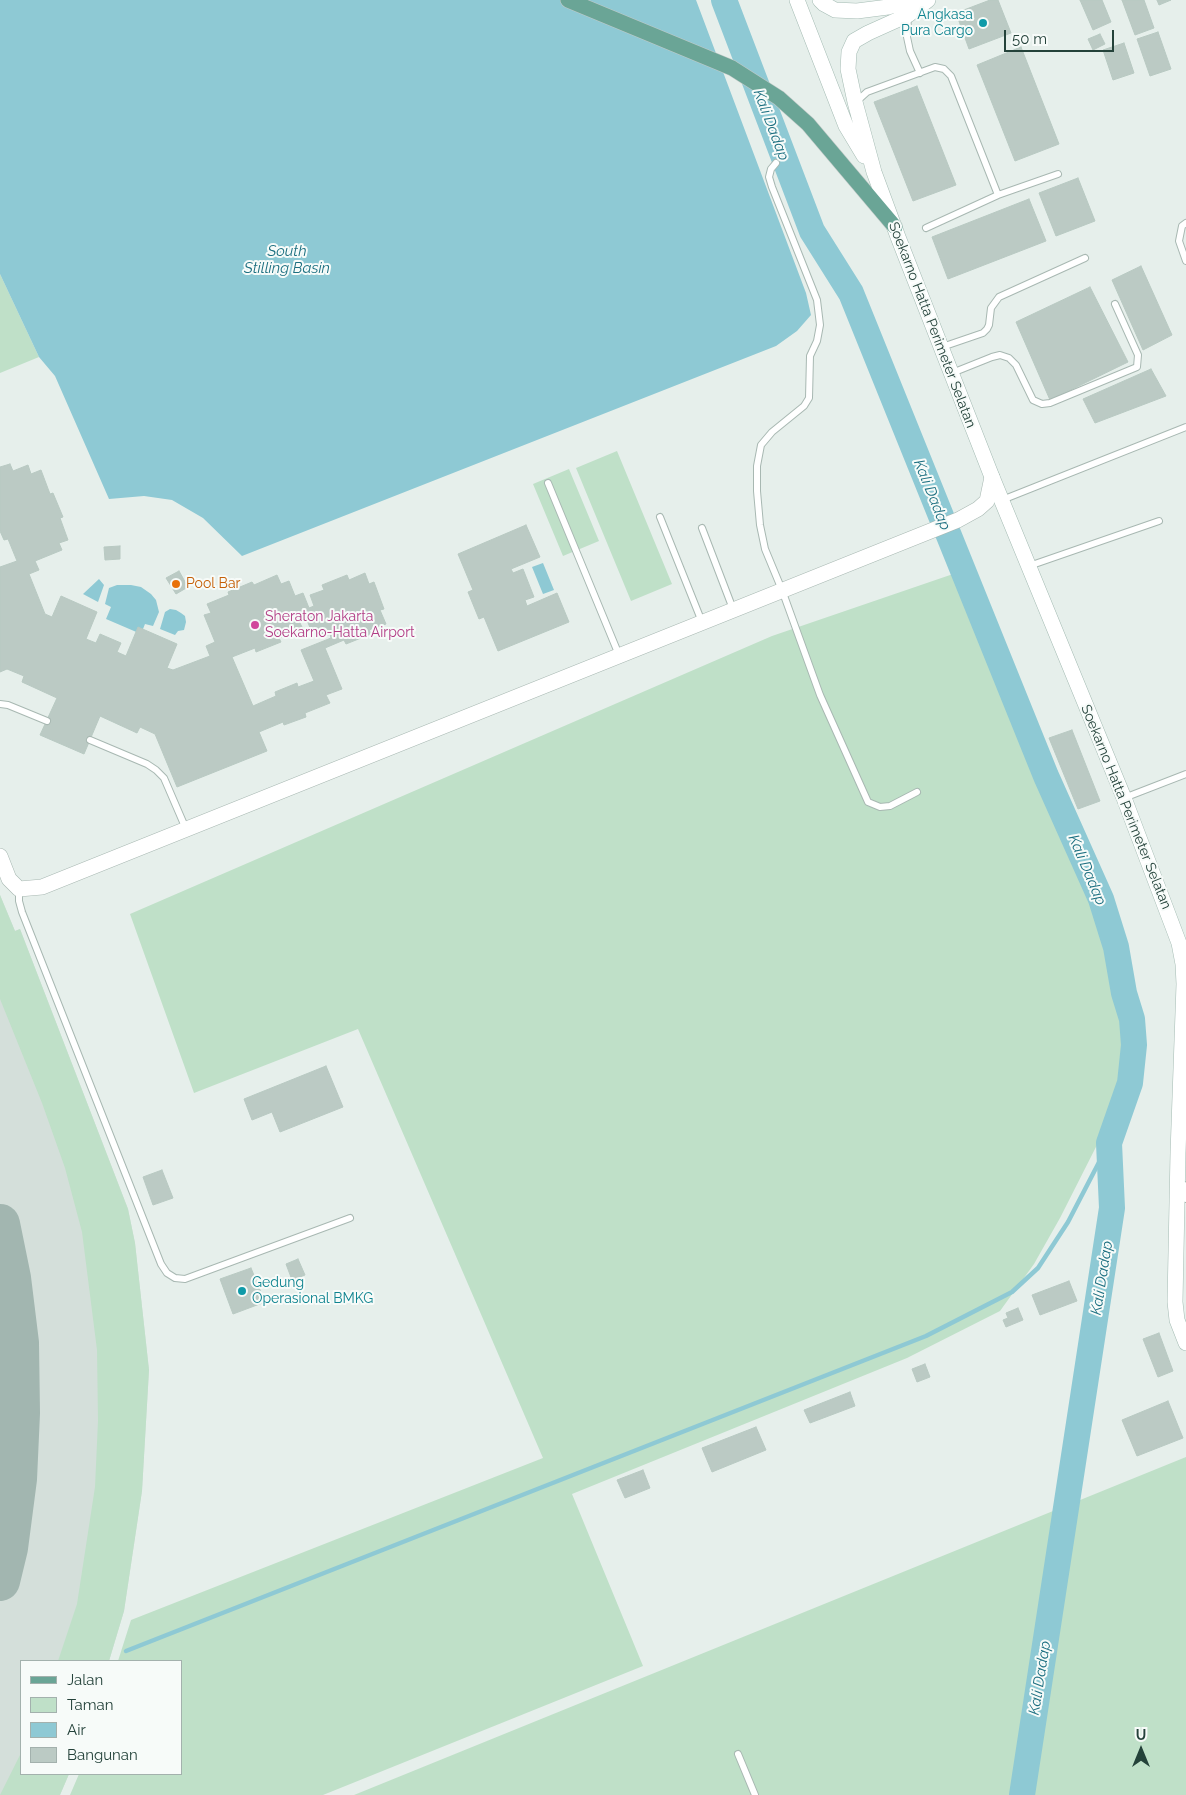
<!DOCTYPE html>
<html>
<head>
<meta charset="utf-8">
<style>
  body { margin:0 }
  #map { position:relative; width:1186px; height:1795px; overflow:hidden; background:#e6efeb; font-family:Raleway,sans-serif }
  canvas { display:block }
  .legend { position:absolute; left:20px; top:1660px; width:162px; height:115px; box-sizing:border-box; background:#f7fbf9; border:1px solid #a3b1ad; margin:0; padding:6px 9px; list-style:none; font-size:15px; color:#24423a }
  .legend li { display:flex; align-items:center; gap:10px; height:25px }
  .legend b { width:25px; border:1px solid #a3b1ad }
  .north { position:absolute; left:1116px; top:1725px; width:50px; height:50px; -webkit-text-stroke:4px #f7fbf9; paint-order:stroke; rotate:0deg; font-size:14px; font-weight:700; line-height:20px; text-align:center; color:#24423a }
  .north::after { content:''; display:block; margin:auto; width:18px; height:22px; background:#24423a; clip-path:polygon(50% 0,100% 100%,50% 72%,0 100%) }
  .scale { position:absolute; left:1004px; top:30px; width:110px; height:22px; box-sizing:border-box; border:2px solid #24423a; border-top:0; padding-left:6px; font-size:15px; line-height:18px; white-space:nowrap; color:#24423a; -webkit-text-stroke:4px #f7fbf9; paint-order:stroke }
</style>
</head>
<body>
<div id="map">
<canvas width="1186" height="1795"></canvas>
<ul class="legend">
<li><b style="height:6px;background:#6aa596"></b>Jalan</li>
<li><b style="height:14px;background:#bfe0c8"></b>Taman</li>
<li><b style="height:14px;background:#8ec9d4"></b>Air</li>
<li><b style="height:14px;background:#bbcac4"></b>Bangunan</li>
</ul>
<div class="north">U</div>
<div class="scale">50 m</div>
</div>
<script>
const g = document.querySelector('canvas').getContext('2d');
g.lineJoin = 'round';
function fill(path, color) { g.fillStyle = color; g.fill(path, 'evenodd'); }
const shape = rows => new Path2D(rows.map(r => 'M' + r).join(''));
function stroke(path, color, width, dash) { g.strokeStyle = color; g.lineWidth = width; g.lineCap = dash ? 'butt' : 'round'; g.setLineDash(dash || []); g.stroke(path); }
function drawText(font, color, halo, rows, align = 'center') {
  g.font = font + ' Raleway,sans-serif'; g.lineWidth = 4; g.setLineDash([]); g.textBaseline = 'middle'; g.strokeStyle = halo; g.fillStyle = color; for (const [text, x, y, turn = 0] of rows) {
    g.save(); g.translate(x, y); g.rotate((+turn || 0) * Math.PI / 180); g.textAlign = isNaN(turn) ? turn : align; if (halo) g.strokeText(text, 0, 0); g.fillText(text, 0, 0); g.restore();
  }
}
const built = shape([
  [0,895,15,931,20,929,128,1209,135,1243,149,1370,142,1491,124,1611,109,1661,21,1661,21,1774,69,1774,60,1795,0,1795]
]);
const green = shape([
  [0,274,39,357,0,373],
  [617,451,672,584,631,601,576,468],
  [569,469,599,541,563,556,533,484],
  [956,573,1108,947,1126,1049,1118,1083,1100,1139,1060,1218,1034,1264,1000,1311,907,1358,572,1494,643,1666,323,1795,70,1795,79,1774,181,1774,181,1661,118,1661,131,1620,543,1458,358,1029,194,1093,130,914,772,636],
  [0,895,15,931,20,929,128,1209,135,1243,149,1370,142,1491,124,1611,109,1661,58,1661,77,1604,95,1487,98,1421,97,1350,82,1232,65,1168,42,1103,0,999],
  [1186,1457,1186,1795,354,1795],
  [21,1753,21,1774,69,1774,60,1795,0,1795]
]);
const water = shape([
  [0,0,696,0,806,293,811,315,797,331,776,346,242,556,203,518,172,500,144,496,109,499,55,376,39,357,0,274],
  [543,563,554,590,543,594,532,567],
  [99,579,104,585,98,602,83,594],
  [117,585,131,585,141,587,151,594,156,600,159,612,153,626,145,624,141,634,106,619,111,607,105,604,109,588],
  [170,609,176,610,181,613,185,616,186,622,184,630,178,631,175,635,160,629,165,612]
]);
const stream = shape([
  [126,1651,926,1336,1012,1292,1038,1268,1068,1222,1109,1143]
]);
const river = shape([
  [724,0,812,231,851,293,1046,776,1101,899,1116,947,1124,993,1132,1019,1134,1045,1130,1083,1109,1143,1112,1208,1022,1795]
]);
const taxiway = shape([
  [0,1224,11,1278,19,1343,20,1413,17,1479,8,1548,0,1581]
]);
const building = shape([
  [990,0,998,0,1011,33,969,49,956,13,990,0],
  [1080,0,1102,0,1111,22,1093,30,1080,0],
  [1122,0,1144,0,1154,28,1135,35,1122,0],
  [1157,0,1171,0,1159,5,1157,0],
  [1158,32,1171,69,1150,76,1137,39,1158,32],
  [1100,34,1105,44,1093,50,1088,39,1100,34],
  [1124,43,1134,73,1113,80,1103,50,1124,43],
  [1021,47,1059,144,1015,161,977,65,1021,47],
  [917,86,956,185,913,201,874,102,917,86],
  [1078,178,1095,221,1056,236,1039,193,1078,178],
  [1029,199,1046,241,948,279,932,237,1029,199],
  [1141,266,1172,335,1143,350,1112,280,1141,266],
  [1090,287,1128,362,1050,400,1016,322,1090,287],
  [1151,369,1166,396,1095,423,1083,399,1151,369],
  [10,464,13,471,28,465,31,474,41,470,50,494,53,493,63,517,60,518,68,540,59,543,62,550,35,561,39,570,29,574,45,614,52,617,61,596,97,612,86,639,96,643,100,634,121,643,117,652,126,656,138,627,177,644,167,668,173,670,210,656,206,646,215,642,204,615,211,613,207,604,229,595,228,592,252,582,254,585,277,575,281,584,289,581,295,596,303,593,309,608,314,606,310,595,324,590,322,585,347,575,349,580,365,573,369,584,374,582,384,609,380,610,386,624,369,630,371,634,346,644,344,640,325,648,342,689,326,695,330,703,305,713,306,717,284,725,283,722,259,732,267,751,177,787,155,734,140,727,137,733,100,716,84,754,40,735,57,698,22,682,24,676,7,669,0,672,0,567,17,561,8,539,4,540,0,531,0,467,10,464],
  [306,618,311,630,317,627,321,638,330,634,331,638,301,650,314,681,298,687,297,683,275,692,276,696,253,706,232,657,255,648,256,652,281,642,279,638,303,629,299,621,306,618],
  [526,525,540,557,511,569,513,573,523,569,534,597,525,600,527,606,557,593,569,622,498,651,484,617,479,619,468,592,473,590,458,554,526,525],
  [120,546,120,559,105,560,104,547,120,546],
  [179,571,188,587,176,594,166,578,179,571],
  [1072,730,1100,801,1078,809,1049,738,1072,730],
  [326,1066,343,1107,280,1132,272,1112,252,1120,244,1099,326,1066],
  [162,1170,173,1198,153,1205,143,1177,162,1170],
  [298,1259,305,1275,292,1280,286,1264,298,1259],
  [251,1268,265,1302,233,1314,220,1279,251,1268],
  [1069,1281,1077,1301,1040,1315,1032,1295,1069,1281],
  [1018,1308,1023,1320,1006,1327,1003,1320,1008,1318,1006,1313,1018,1308],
  [1159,1333,1173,1371,1158,1377,1143,1339,1159,1333],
  [925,1364,930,1377,917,1382,912,1369,925,1364],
  [850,1392,855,1406,810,1423,804,1410,850,1392],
  [1168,1401,1183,1438,1137,1456,1122,1420,1168,1401],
  [756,1427,766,1450,712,1472,702,1448,756,1427],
  [643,1470,650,1488,625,1498,617,1480,643,1470]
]);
const service = shape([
  [908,16,907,37,910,51,920,73],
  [856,102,867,92,935,67,944,69,951,76,998,195],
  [776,163,771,169,769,177,772,187,817,300,820,325,817,341,810,356,809,398,804,406,772,432,761,445,757,466,757,491,760,525,765,549,782,590,820,695,868,802,880,807,890,806,917,792],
  [1186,223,1182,226,1179,241,1186,261],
  [926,228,998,195,1058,174],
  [942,347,983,333,987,329,989,325,991,308,999,297,1085,258],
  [952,373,992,357,1000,355,1009,358,1016,365,1033,400,1042,404,1050,403,1137,367,1138,355,1115,304],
  [548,483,619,655],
  [1002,500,1186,427],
  [660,517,702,622],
  [702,528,733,609],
  [1029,566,1159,521],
  [0,704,8,705,47,721],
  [90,740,147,764,156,770,164,778,186,829],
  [1124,798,1186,774],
  [19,889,19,901,22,912,161,1264,167,1273,175,1278,185,1279,350,1218],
  [1184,1185,1186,1199],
  [738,1754,755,1795]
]);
const tertiary = shape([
  [0,856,9,879,19,889,42,887,958,520,978,509,987,501,992,477]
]);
const secondary = shape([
  [797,0,846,126,864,156],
  [820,0,824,4,835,10,857,11,888,7,911,0],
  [928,0,908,15,868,33,854,41,849,52,848,69,855,102,874,172,898,237,992,477,1124,798,1179,943,1183,964,1184,984,1178,1153,1175,1302,1177,1320,1186,1343]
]);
const primary = shape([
  [568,0,732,68,779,98,808,124,895,227]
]);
const markers = [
  [983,23,5,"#0f9aa8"],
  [176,584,5,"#e8710a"],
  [255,625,5,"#d1479c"],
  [242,1291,5,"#0f9aa8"]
];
const cultureNames = [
  ["Angkasa",973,15],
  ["Pura Cargo",973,31],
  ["Gedung",252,1283,"left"],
  ["Operasional BMKG",252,1299,"left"]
];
const streetNames = [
  ["Soekarno Hatta Perimeter Selatan",932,325,69],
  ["Soekarno Hatta Perimeter Selatan",1126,807,68]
];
const foodNames = [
  ["Pool Bar",186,584]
];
const hotelNames = [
  ["Sheraton Jakarta",265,617],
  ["Soekarno-Hatta Airport",265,633]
];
const waterNames = [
  ["Kali Dadap",771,125,69],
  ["South",287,251],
  ["Stilling Basin",287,268],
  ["Kali Dadap",932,495,68],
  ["Kali Dadap",1087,870,67],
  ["Kali Dadap",1102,1278,-81],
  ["Kali Dadap",1040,1678,-81]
];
fill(built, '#d4dfda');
fill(green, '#bfe0c8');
fill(water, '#8ec9d4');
stroke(stream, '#8ec9d4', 4.5);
stroke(river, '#8ec9d4', 26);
stroke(taxiway, '#a2b6b0', 40);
fill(building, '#bbcac4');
stroke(building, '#b8c9c2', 1);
stroke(service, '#a8b8b2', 8);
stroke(tertiary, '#a8b8b2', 16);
stroke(secondary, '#a4bbb3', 16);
stroke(primary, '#c2cac8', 16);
stroke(service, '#fff', 6);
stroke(tertiary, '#fff', 15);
stroke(secondary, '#fff', 15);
stroke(primary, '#6aa596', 15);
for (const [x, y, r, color] of markers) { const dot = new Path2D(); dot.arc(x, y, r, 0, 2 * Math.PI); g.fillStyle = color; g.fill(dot); stroke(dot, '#f7fbf9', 2); }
drawText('14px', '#0d838f', '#f7fbf9', cultureNames, 'right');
drawText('14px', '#24423a', '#f7fbf9', streetNames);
drawText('14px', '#c56008', '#f7fbf9', foodNames, 'left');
drawText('14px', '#b23c85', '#f7fbf9', hotelNames, 'left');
drawText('italic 15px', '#1c6f80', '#f7fbf9', waterNames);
</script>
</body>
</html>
